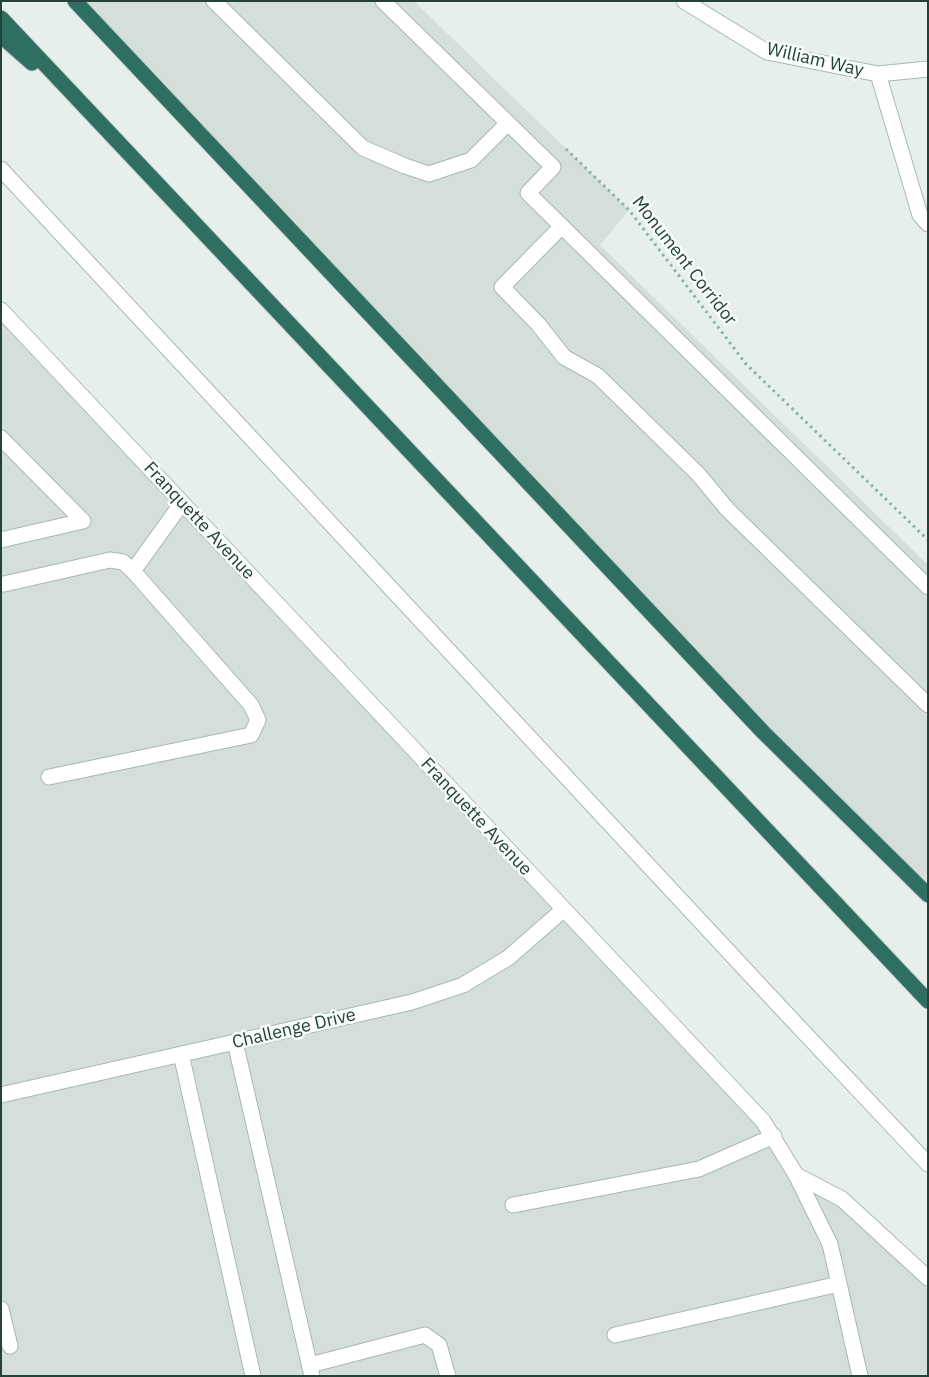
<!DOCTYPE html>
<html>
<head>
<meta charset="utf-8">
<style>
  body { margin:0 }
  #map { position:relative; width:929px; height:1377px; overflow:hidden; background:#e6efeb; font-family:"IBM Plex Sans",sans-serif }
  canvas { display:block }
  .frame { position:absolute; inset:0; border:2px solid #24423a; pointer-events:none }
</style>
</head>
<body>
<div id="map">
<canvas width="929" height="1377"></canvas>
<div class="frame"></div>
</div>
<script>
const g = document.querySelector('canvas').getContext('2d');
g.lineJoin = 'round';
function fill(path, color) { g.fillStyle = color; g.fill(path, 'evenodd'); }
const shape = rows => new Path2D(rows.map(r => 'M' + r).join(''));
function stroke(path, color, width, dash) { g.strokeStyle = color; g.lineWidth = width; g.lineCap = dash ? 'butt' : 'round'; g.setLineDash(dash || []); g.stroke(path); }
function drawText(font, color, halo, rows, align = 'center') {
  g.font = font + ' "IBM Plex Sans",sans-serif'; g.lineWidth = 5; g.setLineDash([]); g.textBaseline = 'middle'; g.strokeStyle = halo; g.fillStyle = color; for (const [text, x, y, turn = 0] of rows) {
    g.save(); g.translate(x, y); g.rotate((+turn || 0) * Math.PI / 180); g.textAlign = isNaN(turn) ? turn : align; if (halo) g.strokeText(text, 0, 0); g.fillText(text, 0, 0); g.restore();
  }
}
const built = shape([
  [83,1,414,1,629,210,600,245,928,565,928,895,869,837],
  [1,310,763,1121,796,1175,842,1199,928,1278,928,1376,1,1376]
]);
const path = shape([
  [566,149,629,210,746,364,928,540]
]);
const minor = shape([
  [214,1,363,148,405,166,429,174,471,160,508,123],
  [383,1,553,167,528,193,928,587],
  [684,1,767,52,878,74,928,69],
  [878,74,920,215,928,224],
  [1,169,781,1008,928,1164],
  [562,226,502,287,538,324,564,357,598,376,699,475,727,509,928,705],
  [1,310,763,1121,796,1175,830,1244,860,1376],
  [1,438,83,521],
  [1,540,83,521],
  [4,584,110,560,123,562,133,571],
  [49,777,251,735,258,720,251,705,133,571,182,503],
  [235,1042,312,1376],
  [181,1054,253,1376],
  [1,1095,412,1002,463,985,508,958,563,910],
  [796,1175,842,1199,928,1278],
  [513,1205,699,1169,774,1136],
  [1,1309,10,1346],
  [615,1335,839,1284],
  [310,1365,425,1335,439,1345,448,1376]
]);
const highway = shape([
  [75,1,763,732,928,895],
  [1,18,928,1001],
  [1,36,32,63]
]);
const streetNames = [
  ["William Way",815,60,13],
  ["Monument Corridor",684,261,52],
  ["Franquette Avenue",199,521,47],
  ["Franquette Avenue",476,817,47],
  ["Challenge Drive",294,1029,-13]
];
fill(built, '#d4dfda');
stroke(minor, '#a8b8b2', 17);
stroke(highway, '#c2cac8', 17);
stroke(path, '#86b3a5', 3, [2.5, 4]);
stroke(minor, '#fff', 15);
stroke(highway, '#2f6f62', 15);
drawText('18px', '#24423a', '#f7fbf9', streetNames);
</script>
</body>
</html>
